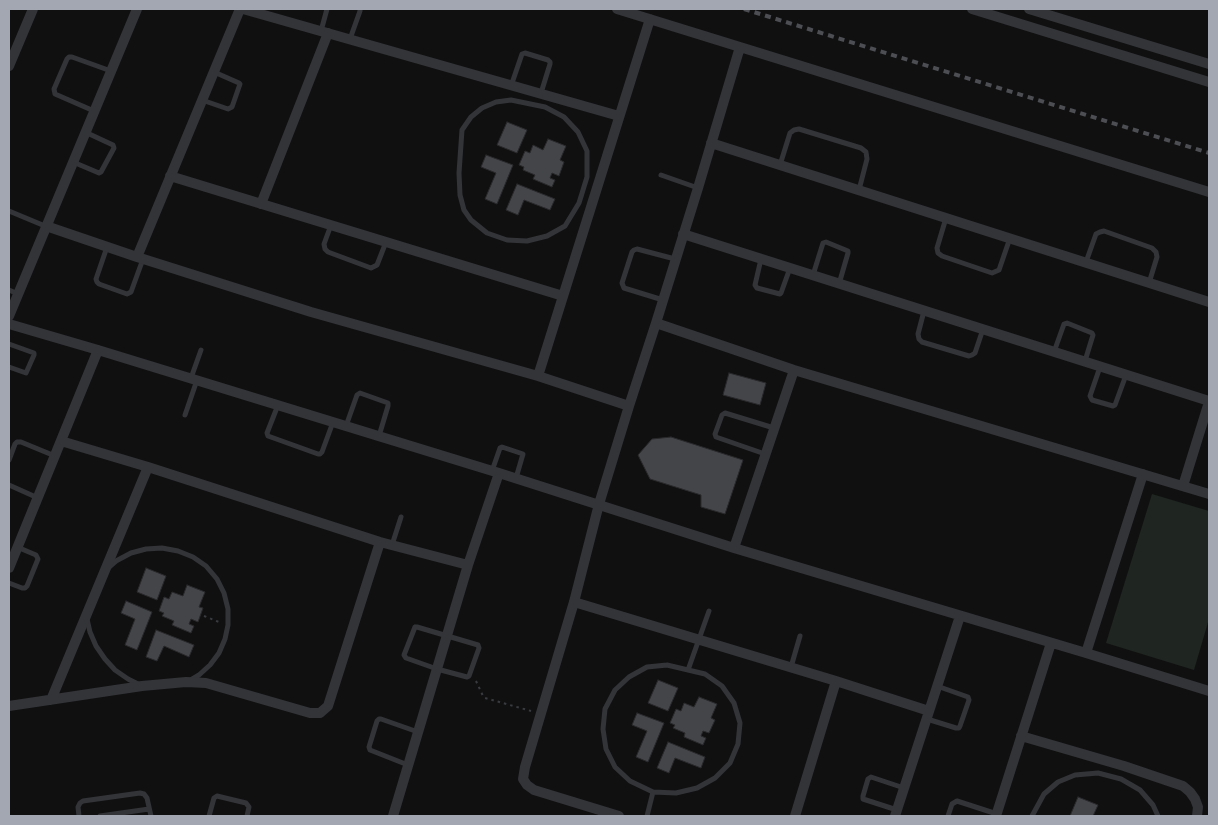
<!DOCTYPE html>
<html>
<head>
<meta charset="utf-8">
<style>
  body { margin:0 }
  #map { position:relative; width:1218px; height:825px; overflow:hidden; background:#101011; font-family:Ubuntu,sans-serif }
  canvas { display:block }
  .frame { position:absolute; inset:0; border:10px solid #a2a7b1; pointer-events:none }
</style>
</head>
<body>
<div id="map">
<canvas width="1218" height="825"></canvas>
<div class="frame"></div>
</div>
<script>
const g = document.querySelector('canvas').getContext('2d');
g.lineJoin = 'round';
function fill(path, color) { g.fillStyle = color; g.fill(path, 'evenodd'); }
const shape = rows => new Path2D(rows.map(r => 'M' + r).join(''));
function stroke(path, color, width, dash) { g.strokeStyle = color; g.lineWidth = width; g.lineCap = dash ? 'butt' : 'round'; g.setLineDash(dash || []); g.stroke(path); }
const green = shape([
  [1152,494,1209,511,1209,619,1194,670,1106,643]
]);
const building = shape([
  [507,122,527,130,517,153,497,145,507,122],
  [548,139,566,146,560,160,564,162,559,176,552,173,550,178,555,180,552,187,533,179,535,175,523,170,524,167,519,165,525,151,530,153,533,145,543,150,548,139],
  [486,155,513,165,497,204,485,199,496,173,481,167,486,155],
  [517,184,555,199,550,210,524,200,518,215,506,210,517,184],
  [729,373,766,383,760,405,723,395,729,373],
  [671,437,743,460,725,514,701,507,701,495,650,479,638,455,652,439,671,437],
  [146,568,166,576,157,600,137,592,146,568],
  [187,585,205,592,199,607,203,608,198,622,191,619,189,624,194,626,191,633,172,625,174,621,162,616,164,613,159,611,164,597,169,599,172,592,183,596,187,585],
  [126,601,152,612,137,650,125,645,135,619,121,613,126,601],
  [156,630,194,645,189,657,164,646,157,661,146,657,156,630],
  [658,680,678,688,668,711,648,703,658,680],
  [699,697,717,704,711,718,715,720,709,733,703,731,701,736,706,738,703,745,684,737,685,733,673,728,675,725,670,723,676,709,681,711,684,703,694,707,699,697],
  [637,713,664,723,648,762,636,757,647,731,632,725,637,713],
  [668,742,705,757,701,768,675,758,669,773,657,768,668,742],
  [1078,797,1098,805,1093,816,1070,816,1078,797]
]);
const path = shape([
  [204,616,219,622],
  [476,681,483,696,485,698,531,711]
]);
const service = shape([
  [321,31,327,9],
  [350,39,360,11,360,9],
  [511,86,522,54,525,53,548,60,550,62,550,64,541,93],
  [202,100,228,109,232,107,240,84,239,83,214,72],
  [511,100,545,107,564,117,578,132,587,151,587,177,579,203,565,226,547,236,527,241,507,240,487,233,471,220,464,210,460,195,459,173,462,130,471,117,482,108,496,102,511,100],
  [94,111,55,94,54,89,67,59,69,57,72,57,111,71],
  [73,162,99,173,101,172,114,148,113,145,85,132],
  [780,165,790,133,794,130,799,129,861,148,866,152,867,159,859,190],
  [661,175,698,188],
  [9,211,45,226],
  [946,218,937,248,938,253,942,256,992,273,999,270,1010,238],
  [331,225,324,244,325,249,328,252,371,268,377,265,386,242],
  [107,247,96,279,97,282,99,284,127,294,131,292,143,259],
  [761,259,755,285,757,288,780,294,781,293,790,268],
  [1086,262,1096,234,1100,232,1104,231,1152,248,1156,252,1157,257,1149,283],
  [813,275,823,243,826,242,848,251,848,253,839,284],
  [9,290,18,294],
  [663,300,624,288,622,283,632,252,634,250,637,249,675,259],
  [924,311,918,334,919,339,922,342,969,356,972,355,975,353,983,329],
  [9,344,34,353,34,355,26,373,9,367],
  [1054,352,1064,324,1067,323,1092,333,1093,335,1085,361],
  [1100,367,1090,396,1092,400,1113,406,1115,405,1126,375],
  [191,378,201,350],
  [278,405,267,433,268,436,318,454,320,454,322,452,333,422],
  [185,415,197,380],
  [346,426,357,395,360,393,388,403,388,406,379,436],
  [765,454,716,437,715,434,722,415,725,413,774,428],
  [9,460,15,444,17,442,21,442,55,456],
  [492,471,500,448,502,447,523,454,516,478],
  [9,485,38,498],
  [392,545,401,517],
  [108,568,116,561,131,553,146,549,162,548,178,551,193,557,206,566,217,579,224,593,228,609,228,625,225,639,219,653,210,665,199,675,189,681],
  [9,583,22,588,25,588,27,586,38,559,36,555,17,547],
  [87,619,90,632,96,646,105,659,115,670,128,679,138,684],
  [415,627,417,627,478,645,479,648,469,676,467,677,437,669,406,658,404,655,415,627],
  [667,665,705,674,722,686,734,703,740,723,738,744,730,763,715,778,697,788,676,793,653,792,630,781,615,767,606,749,603,729,605,709,615,690,629,677,647,667,667,665],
  [791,667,800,636],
  [688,670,709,611],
  [927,719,956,728,959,728,960,726,969,700,968,697,937,686],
  [408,765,370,750,369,747,377,721,379,719,381,719,418,732],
  [897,810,863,799,863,796,868,779,871,777,904,788],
  [79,816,78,807,80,803,83,801,140,793,144,794,147,798,151,816],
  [100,816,149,809],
  [209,816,214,798,217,796,246,803,249,807,247,816],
  [647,816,653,792],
  [948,816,952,804,957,801,997,814],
  [1032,816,1044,794,1058,782,1075,775,1098,773,1121,779,1140,790,1153,805,1158,816]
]);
const minor = shape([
  [243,9,619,116],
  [617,9,1209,192],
  [972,9,1209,82],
  [1029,9,1209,64],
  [9,66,33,9],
  [711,143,1209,302],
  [170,176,563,296],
  [261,204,328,33],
  [46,226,137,257,311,312,538,376,629,406],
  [683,234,1209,401],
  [137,257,240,9],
  [9,316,137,9],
  [656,323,794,370,1209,494],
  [9,324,98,350,499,473,734,548,1086,653,1209,691],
  [538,376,650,19],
  [61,441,148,467,380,542,468,565],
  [1183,486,1209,402],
  [734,548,794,370],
  [9,568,98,350],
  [574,602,836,681,929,711],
  [1086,653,1143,474],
  [51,700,148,467],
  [9,706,142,686,186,682,206,683,310,713,320,713,328,706,380,542],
  [1021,736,1124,766,1183,786,1190,792,1195,799,1198,807,1197,816],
  [393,816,468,565,499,473],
  [619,816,534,790,527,785,523,779,525,767,574,602,599,504,629,406,656,323,698,188,740,47],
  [795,816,836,681],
  [895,816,960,616],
  [996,816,1051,643]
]);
const rail = shape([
  [744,9,1209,153]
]);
fill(green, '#1f2520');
fill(building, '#444549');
stroke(building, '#2a2a2d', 1);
stroke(path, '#393b3f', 2, [2.5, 4]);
stroke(service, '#333438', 5);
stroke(minor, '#333438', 10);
stroke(rail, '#4c4e53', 4, [6, 5]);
</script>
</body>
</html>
